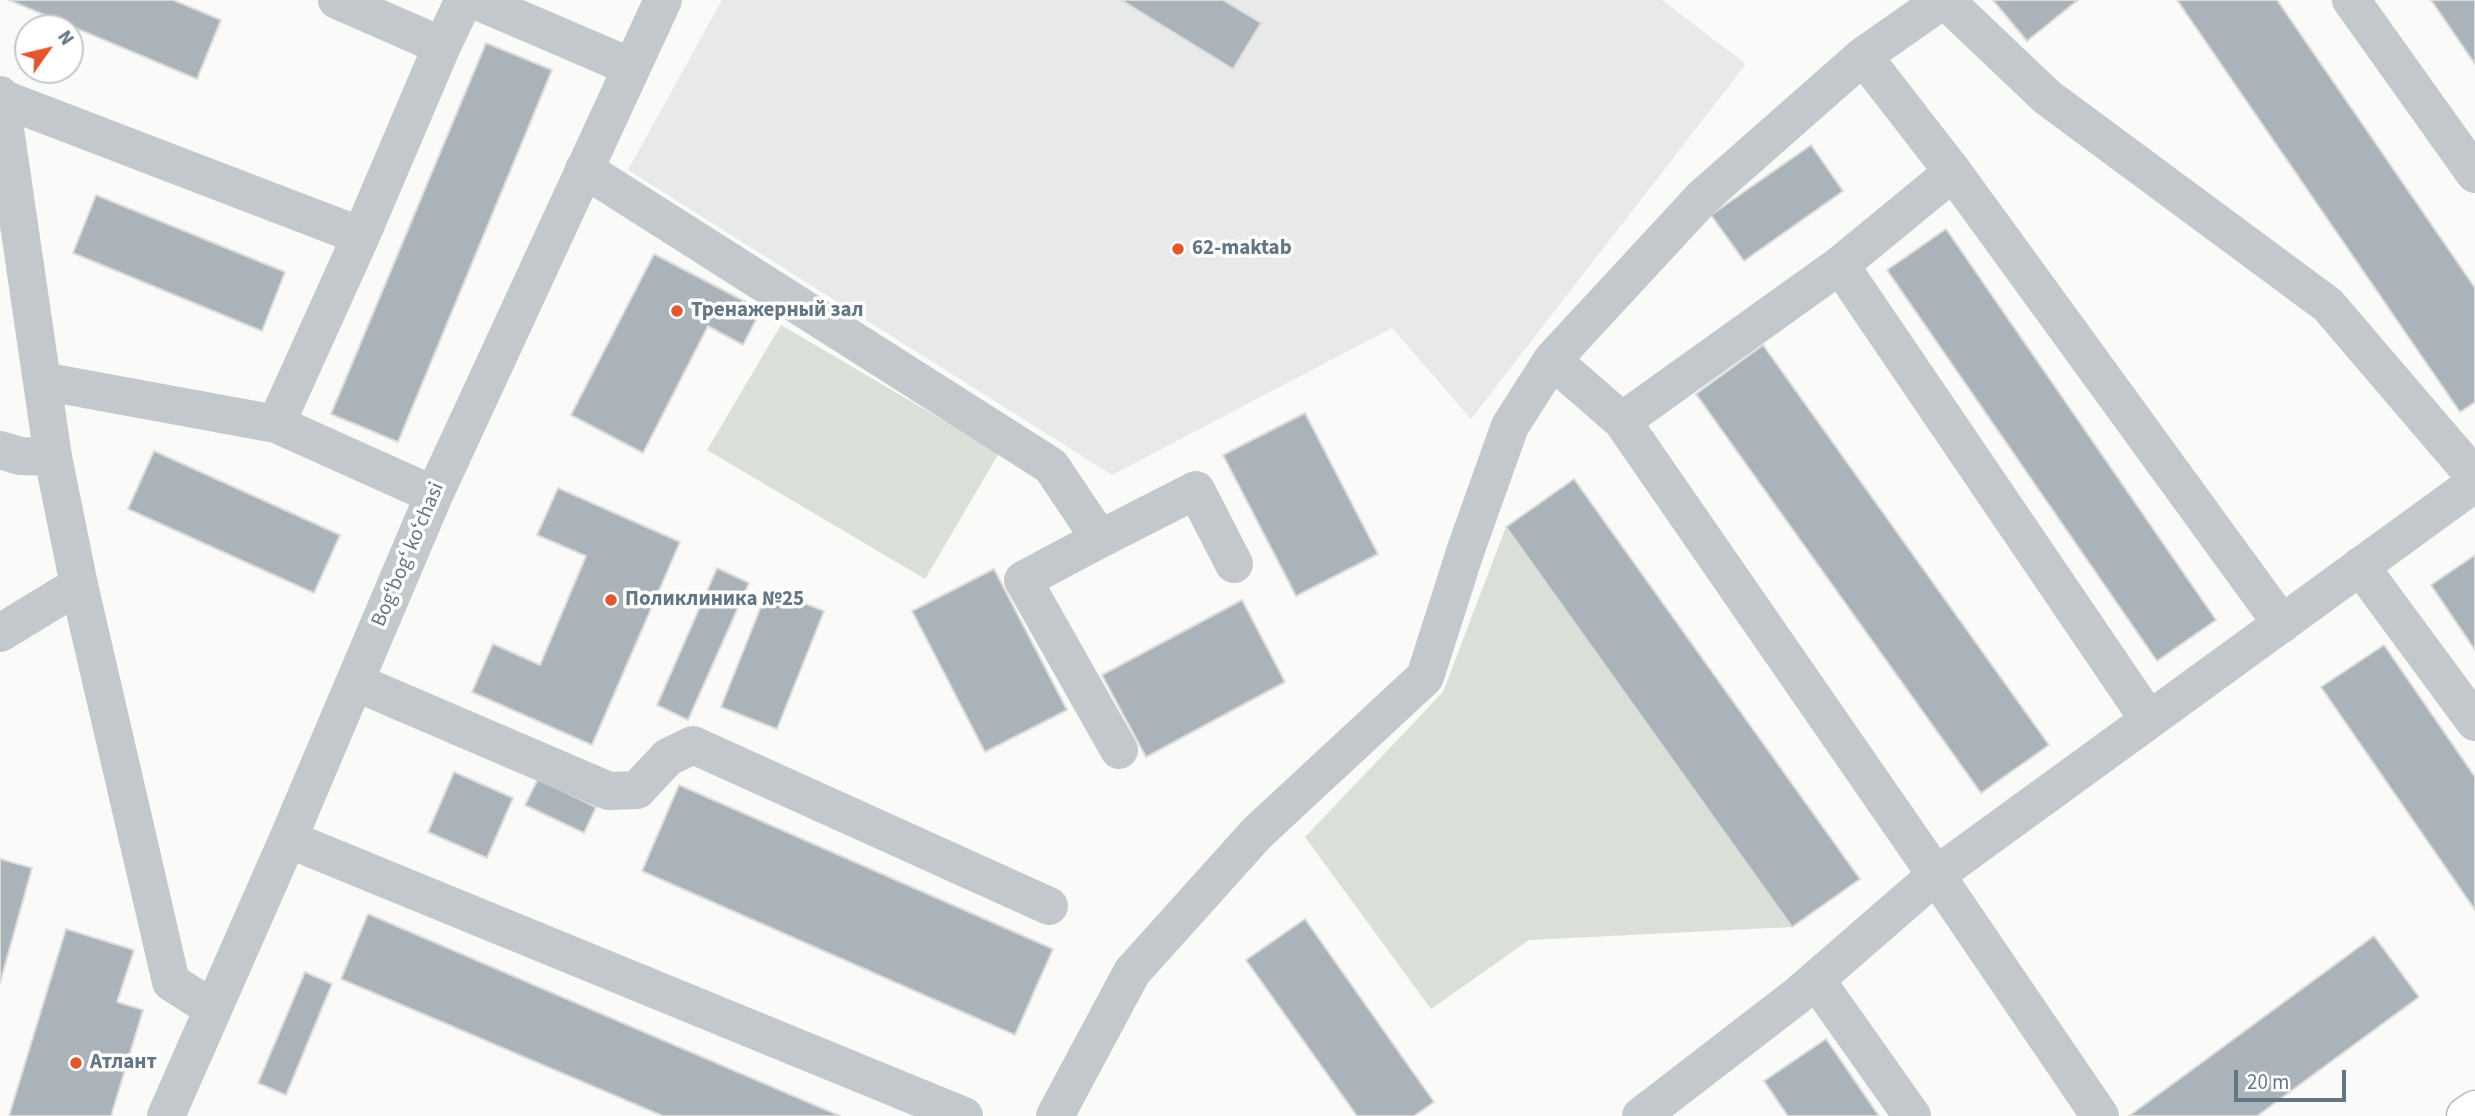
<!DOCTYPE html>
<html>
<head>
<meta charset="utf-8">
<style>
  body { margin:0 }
  #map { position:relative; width:2475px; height:1116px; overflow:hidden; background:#fafaf8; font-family:"Source Sans 3",sans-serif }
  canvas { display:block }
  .north { position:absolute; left:14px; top:14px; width:70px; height:70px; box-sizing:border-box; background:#fff; border:2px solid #c1c8cd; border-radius:50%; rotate:56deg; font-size:19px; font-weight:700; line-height:28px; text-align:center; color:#657683 }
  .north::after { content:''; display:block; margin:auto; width:24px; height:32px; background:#e4572e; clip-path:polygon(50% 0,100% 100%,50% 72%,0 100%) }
  .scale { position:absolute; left:2234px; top:1070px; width:112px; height:32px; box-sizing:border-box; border:4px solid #657683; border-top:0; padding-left:9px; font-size:21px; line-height:24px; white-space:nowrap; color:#657683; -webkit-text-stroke:5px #fff; paint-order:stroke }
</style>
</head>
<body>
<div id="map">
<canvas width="2475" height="1116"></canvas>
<div class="north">N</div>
<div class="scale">20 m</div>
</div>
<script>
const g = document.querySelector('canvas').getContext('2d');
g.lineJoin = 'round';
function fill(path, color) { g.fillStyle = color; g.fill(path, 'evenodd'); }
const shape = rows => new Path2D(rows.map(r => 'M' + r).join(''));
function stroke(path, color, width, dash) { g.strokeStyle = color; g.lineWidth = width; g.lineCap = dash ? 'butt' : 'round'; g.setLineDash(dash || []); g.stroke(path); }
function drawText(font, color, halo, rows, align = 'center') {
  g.font = font + ' "Source Sans 3",sans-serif'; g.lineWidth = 7; g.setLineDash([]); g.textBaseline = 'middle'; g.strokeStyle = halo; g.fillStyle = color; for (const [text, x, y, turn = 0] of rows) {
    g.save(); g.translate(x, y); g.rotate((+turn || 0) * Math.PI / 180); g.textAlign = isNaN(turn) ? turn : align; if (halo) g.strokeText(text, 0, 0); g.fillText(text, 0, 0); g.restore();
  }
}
const built = shape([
  [722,0,1662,0,1746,64,1471,419,1392,328,1112,475,628,170]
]);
const green = shape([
  [781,325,999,453,925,579,707,450],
  [1506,527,1792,927,1529,940,1431,1009,1305,837,1443,692]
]);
const building = shape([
  [9,0,173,0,221,20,197,79,9,0],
  [1121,0,1223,0,1261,23,1233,69,1121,0],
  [1993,0,2078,0,2027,41,1993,0],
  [2177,0,2277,0,2475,288,2475,402,2460,412,2177,0],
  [2431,0,2475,0,2475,64,2431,0],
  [486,43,552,70,398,442,331,414,486,43],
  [1811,145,1843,191,1744,261,1711,215,1811,145],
  [96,195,285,272,262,331,73,253,96,195],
  [1946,229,2216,620,2157,661,1887,270,1946,229],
  [654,254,761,310,743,345,708,326,643,453,571,415,654,254],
  [1763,345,2049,745,1981,793,1696,394,1763,345],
  [1305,413,1378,554,1296,596,1223,455,1305,413],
  [154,451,340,535,314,593,128,509,154,451],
  [1574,479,1860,879,1792,927,1506,527,1574,479],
  [558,488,680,542,592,745,472,692,493,644,540,665,586,556,537,535,558,488],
  [2475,555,2475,650,2431,585,2475,555],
  [717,568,749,583,688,720,657,705,717,568],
  [994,569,1067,710,985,752,912,611,994,569],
  [768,589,824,611,777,729,721,707,768,589],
  [1242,600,1285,682,1146,757,1102,675,1242,600],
  [2384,645,2475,777,2475,910,2321,687,2384,645],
  [454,772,513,798,487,858,428,832,454,772],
  [538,779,596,807,584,833,525,805,538,779],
  [679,785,1053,949,1015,1035,642,871,679,785],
  [0,859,32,868,0,983,0,859],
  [368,914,840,1116,663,1116,341,979,368,914],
  [1305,919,1434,1102,1414,1116,1357,1116,1246,960,1305,919],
  [66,929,134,950,117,1002,143,1010,111,1116,9,1116,66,929],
  [2374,936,2419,997,2257,1116,2129,1116,2374,936],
  [305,972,332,984,286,1095,258,1083,305,972],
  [1826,1039,1879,1116,1788,1116,1764,1081,1826,1039]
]);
const minor = shape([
  [337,0,442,46],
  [475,0,631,67],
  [1945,0,2047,97,2328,305,2475,477],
  [2351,0,2475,174],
  [1863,56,1953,172,2282,624],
  [0,95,53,457,79,585,171,982,213,1009],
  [1,98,361,236],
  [584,169,1051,466,1100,539,1023,580,1119,750],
  [1953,172,1840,265,1622,421,1936,875,2100,1116],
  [1840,265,2149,720],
  [1552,360,1622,421],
  [42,381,276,424,434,495],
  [276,424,361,236,442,46,464,0],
  [0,450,20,456,53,457],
  [1100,539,1196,490,1234,564],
  [2360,566,2475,722],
  [0,633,79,585],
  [355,682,609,791,637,790,668,757,693,745,1049,906],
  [288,839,964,1116],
  [1816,980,1912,1116],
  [166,1116,288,839,434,495,663,0],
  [1055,1116,1132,972,1257,833,1425,677,1466,549,1510,426,1552,360,1703,197,1863,56,1943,0],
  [1641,1116,1798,995,1936,875,2475,483]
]);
const highway = shape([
  [2466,1116,2475,1110]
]);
const markers = [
  [1178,249,7,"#e4572e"],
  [677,311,7,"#e4572e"],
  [611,600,7,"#e4572e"],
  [76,1063,7,"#e4572e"]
];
const poiNames = [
  ["62-maktab",1192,249],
  ["Тренажерный зал",691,311],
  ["Поликлиника №25",625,600],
  ["Атлант",90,1063]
];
const streetNames = [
  ["Bogʻbogʻ koʻchasi",409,555,-67]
];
fill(built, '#e8e9e9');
fill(green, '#dadfd7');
fill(building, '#aab3b9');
stroke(building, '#dcdcda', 2);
stroke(highway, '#b4b9bd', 41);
stroke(minor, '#c3c8cc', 38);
stroke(highway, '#fff', 38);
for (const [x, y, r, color] of markers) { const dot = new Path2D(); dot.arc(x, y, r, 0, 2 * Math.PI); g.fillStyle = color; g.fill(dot); stroke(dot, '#fff', 2.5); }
drawText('bold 21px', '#657683', '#fff', poiNames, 'left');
drawText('21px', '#657683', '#fff', streetNames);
</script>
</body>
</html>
